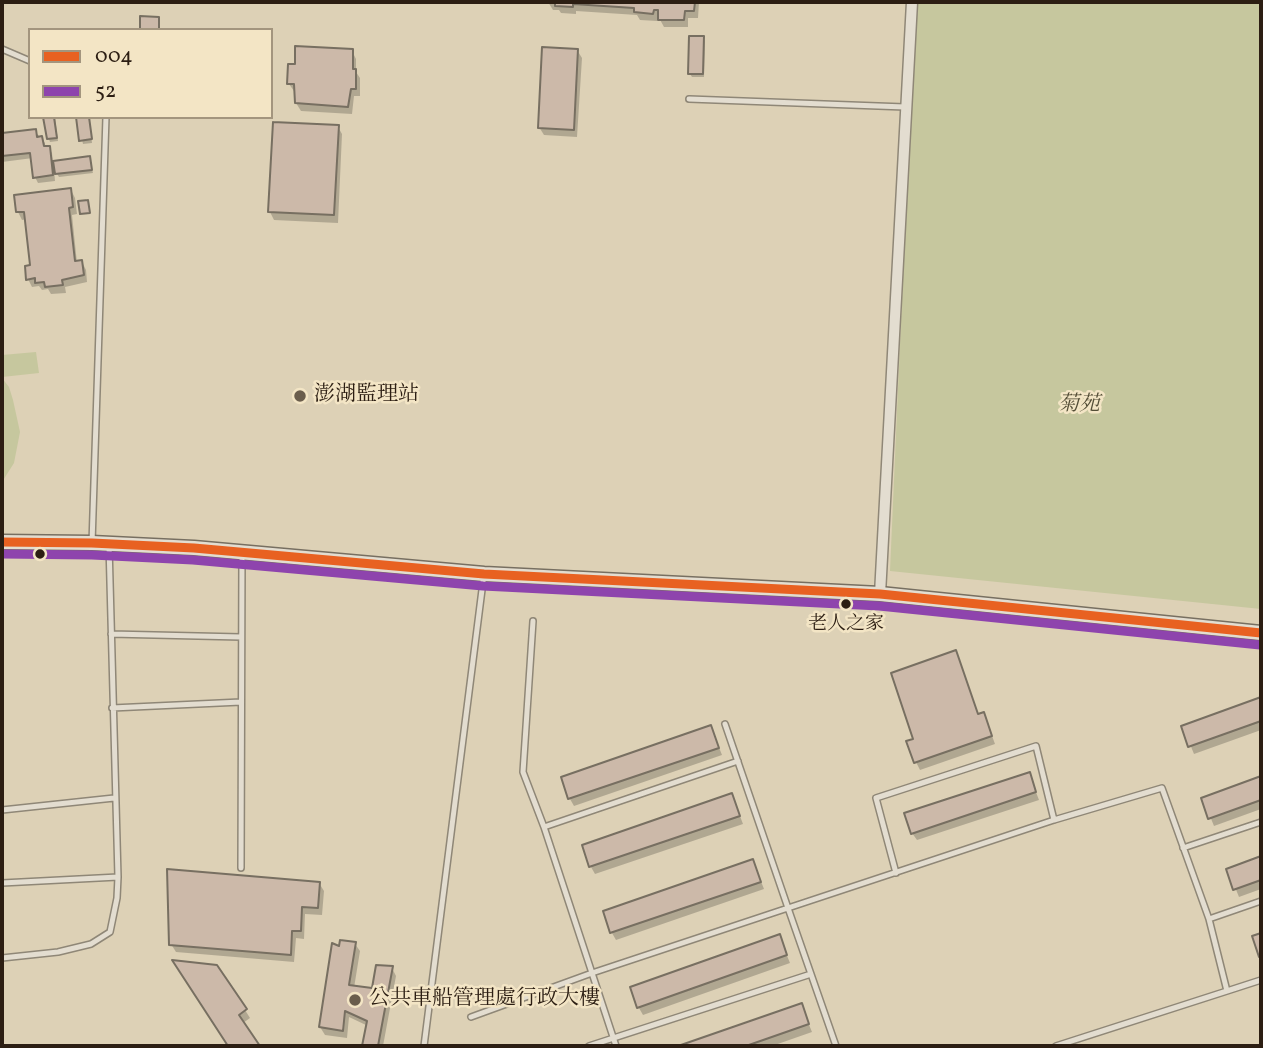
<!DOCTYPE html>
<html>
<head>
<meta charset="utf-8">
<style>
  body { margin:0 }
  #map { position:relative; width:1263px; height:1048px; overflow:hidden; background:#ddd1b6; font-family:Vollkorn,serif }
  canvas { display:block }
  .frame { position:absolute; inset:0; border:4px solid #2c1e13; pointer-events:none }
  .legend { position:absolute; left:28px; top:28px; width:245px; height:91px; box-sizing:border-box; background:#f3e5c5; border:2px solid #a3957e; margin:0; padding:9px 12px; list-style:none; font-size:21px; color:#2c1e13 }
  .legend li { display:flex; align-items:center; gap:14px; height:35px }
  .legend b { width:35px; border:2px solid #a3957e }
</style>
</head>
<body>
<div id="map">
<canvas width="1263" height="1048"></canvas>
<div class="frame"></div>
<ul class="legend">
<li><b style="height:9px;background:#e86121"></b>004</li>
<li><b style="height:9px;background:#8e44ad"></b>52</li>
</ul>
</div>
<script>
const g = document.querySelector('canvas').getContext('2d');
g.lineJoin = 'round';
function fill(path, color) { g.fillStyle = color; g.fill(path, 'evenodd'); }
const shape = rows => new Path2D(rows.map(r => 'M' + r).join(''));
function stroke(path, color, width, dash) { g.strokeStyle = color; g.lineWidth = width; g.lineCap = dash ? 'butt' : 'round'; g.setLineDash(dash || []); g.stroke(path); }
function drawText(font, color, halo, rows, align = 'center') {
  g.font = font + ' Vollkorn,"Noto Serif TC",serif'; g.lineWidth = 5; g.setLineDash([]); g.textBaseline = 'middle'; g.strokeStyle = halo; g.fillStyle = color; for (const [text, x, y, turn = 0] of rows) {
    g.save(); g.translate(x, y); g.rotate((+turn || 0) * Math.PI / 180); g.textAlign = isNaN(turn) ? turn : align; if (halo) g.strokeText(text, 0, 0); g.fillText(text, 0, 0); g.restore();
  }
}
const green = shape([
  [915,2,1261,2,1261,609,890,571],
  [36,352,39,373,2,377,2,355],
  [2,378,9,387,13,400,20,432,14,463,2,482]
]);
const shadow = shape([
  [548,2,699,2,698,18,688,18,688,27,664,27,658,16,657,21,640,20,637,15,576,11,576,14,561,13,559,10,553,10],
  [703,38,705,41,704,77,692,77,690,74],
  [577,50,582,58,577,137,544,135,539,127],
  [352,51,356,59,356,72,360,78,360,96,354,96,352,114,301,111,296,103,296,91,294,91,289,84],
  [45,117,55,117,58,141,50,142,49,139],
  [77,117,89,117,92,143,83,144],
  [338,127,342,134,338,223,274,220,270,212],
  [35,131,45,143,45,148,49,148,52,153,53,163,89,158,93,173,59,177,54,169,55,181,38,183,35,177,33,158,2,162,2,135],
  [71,190,75,198,77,214,72,215,77,263,82,262,86,270,87,282,65,287,66,293,51,294,48,289,42,290,39,286,32,287,28,279,32,267,27,219,22,220,18,212],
  [955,652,979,716,987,722,995,744,920,770,916,762,916,740],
  [1261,699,1261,730,1194,754,1183,727],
  [711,727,722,755,574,806,570,799,563,778],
  [1029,774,1039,800,917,840,912,833],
  [1261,778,1261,809,1214,826,1203,799],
  [732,795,743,824,595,874,591,867,584,846],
  [1261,858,1261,889,1239,897,1228,870],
  [753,861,764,889,616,940,612,933,605,912],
  [319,883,324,891,322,915,305,914,304,939,296,938,294,962,176,952,171,944],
  [779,936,790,963,643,1015,639,1008,632,988],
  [355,944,360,951,354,988,374,990,392,968,396,976,383,1046,364,1046,368,1026,349,1017,347,1038,325,1035,320,1027,341,948],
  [175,962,245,1010,250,1018,243,1023,258,1046,229,1046],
  [801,1005,812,1032,772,1046,684,1046]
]);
const building = shape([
  [546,2,695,2,694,11,685,11,684,20,658,20,658,10,654,10,653,14,634,12,634,8,573,4,573,7,555,6,555,3,546,2],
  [140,16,159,17,159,30,140,30,140,16],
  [689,36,704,36,703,74,688,74,689,36],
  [295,46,353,49,353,69,356,69,356,89,351,89,348,107,295,103,294,84,287,84,288,64,295,64,295,46],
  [542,47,578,49,574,130,538,128,542,47],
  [43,117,54,117,57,138,47,139,43,117],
  [76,117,89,117,92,139,79,141,76,117],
  [273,122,339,125,334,215,268,212,273,122],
  [36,129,37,137,42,136,44,146,50,146,53,175,33,178,30,153,2,156,2,133,36,129],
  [90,156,92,170,55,174,53,161,90,156],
  [71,188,73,207,69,208,75,261,82,260,84,275,62,280,63,285,45,287,44,282,35,283,35,278,26,280,25,266,30,265,24,212,16,212,14,195,71,188],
  [88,200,90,213,80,214,78,201,88,200],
  [956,650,978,714,984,712,992,736,914,763,906,741,913,739,891,673,956,650],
  [1261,697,1261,721,1188,747,1181,726,1261,697],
  [711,725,719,748,568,799,561,777,711,725],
  [1030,772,1036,792,911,834,904,813,1030,772],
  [1261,776,1261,800,1208,819,1201,798,1261,776],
  [732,793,740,816,589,867,582,845,732,793],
  [1261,856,1261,880,1233,890,1226,869,1261,856],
  [753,859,761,882,610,933,603,911,753,859],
  [167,869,320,882,318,908,302,907,301,931,292,931,291,955,169,945,167,869],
  [1261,933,1261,957,1259,957,1252,936,1261,933],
  [780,934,787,955,637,1008,630,987,780,934],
  [340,940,356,942,349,985,372,988,376,965,393,966,378,1046,362,1046,367,1021,345,1011,343,1031,319,1027,332,943,339,946,340,940],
  [172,960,217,965,247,1009,239,1015,260,1046,228,1046,172,960],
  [802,1003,809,1024,746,1046,678,1046,802,1003]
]);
const lane = shape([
  [2,49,30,61],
  [689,99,905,107],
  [92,543,106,117],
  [533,621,523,772,544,827],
  [111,634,241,637],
  [112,708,241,702],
  [2,810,114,798],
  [1183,848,1261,822],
  [241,868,242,553],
  [896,873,876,798,1036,746,1054,820],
  [2,883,118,877],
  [1209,919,1261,901],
  [2,958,58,952,91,944,110,932,117,898,118,877,109,545],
  [1227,991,1261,980],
  [471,1017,592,973,788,908,725,724],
  [424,1046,484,574],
  [589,1046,811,974],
  [616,1046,544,827,738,761],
  [836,1046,788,908,1054,820,1162,788,1209,919,1227,991,1056,1046]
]);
const street = shape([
  [880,594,912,2]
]);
const secondary = shape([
  [2,542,92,543,194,548,484,574,880,594,1261,633]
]);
const bus1 = shape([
  [2,542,92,543,194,548,484,574,880,594,1261,633]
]);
const bus2 = shape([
  [2,554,92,555,193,560,483,586,879,606,1260,645]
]);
const markers = [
  [300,396,7,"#6a5d4c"],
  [40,554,6,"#2c1e13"],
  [846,604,6,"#2c1e13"],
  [355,1000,7,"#6a5d4c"]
];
const busNames = [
  ["老人之家",846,626]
];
const poiNames = [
  ["澎湖監理站",314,396],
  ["公共車船管理處行政大樓",369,1000]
];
const parkNames = [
  ["菊苑",1079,406]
];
fill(green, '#c6c79e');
fill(shadow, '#0003');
fill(building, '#ccb9a9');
stroke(building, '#776f61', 2);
stroke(lane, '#8f8777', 8);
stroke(street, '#8f8777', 13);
stroke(secondary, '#776f61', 17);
stroke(lane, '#e3ddd0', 5);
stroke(street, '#e3ddd0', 10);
stroke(secondary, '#e3ddd0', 14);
stroke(bus1, '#e86121', 9);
stroke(bus2, '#8e44ad', 9);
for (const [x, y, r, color] of markers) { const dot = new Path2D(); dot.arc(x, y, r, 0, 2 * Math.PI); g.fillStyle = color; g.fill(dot); stroke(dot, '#f3e5c5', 2.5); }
drawText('19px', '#2c1e13', '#f3e5c5', busNames);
drawText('21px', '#2c1e13', '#f3e5c5', poiNames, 'left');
drawText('italic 21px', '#544e37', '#f3e5c5', parkNames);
</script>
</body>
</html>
